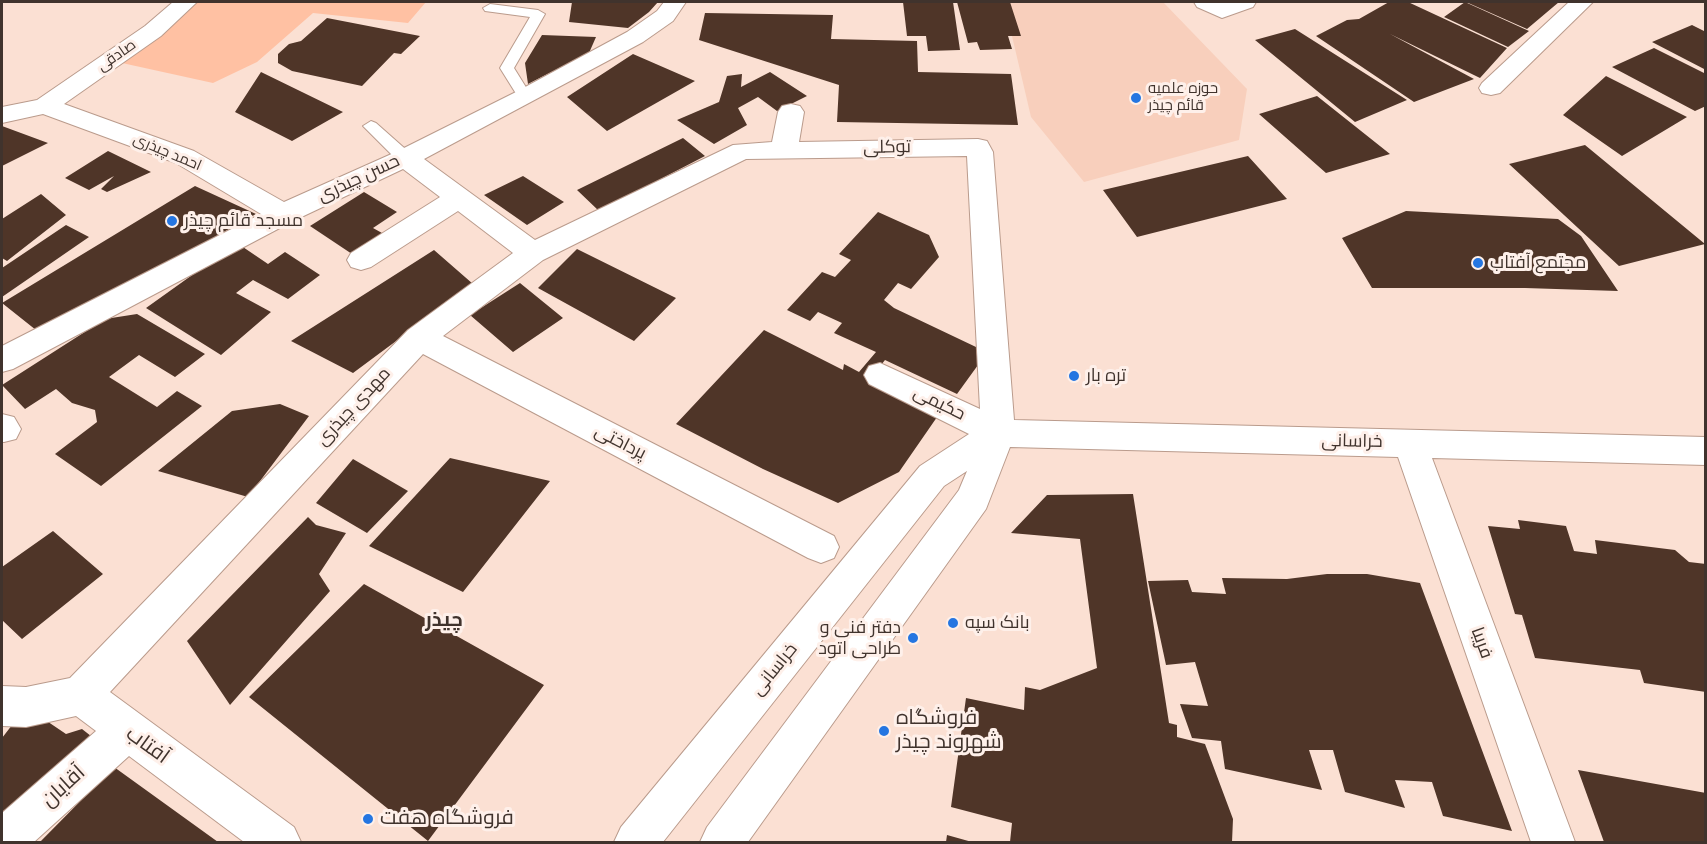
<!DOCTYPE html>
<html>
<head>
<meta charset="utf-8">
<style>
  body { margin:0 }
  #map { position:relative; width:1707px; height:844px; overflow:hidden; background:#fbe0d3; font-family:Roboto,sans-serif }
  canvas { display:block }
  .frame { position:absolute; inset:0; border:3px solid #40332d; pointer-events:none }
</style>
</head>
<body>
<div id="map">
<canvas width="1707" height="844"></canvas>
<div class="frame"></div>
</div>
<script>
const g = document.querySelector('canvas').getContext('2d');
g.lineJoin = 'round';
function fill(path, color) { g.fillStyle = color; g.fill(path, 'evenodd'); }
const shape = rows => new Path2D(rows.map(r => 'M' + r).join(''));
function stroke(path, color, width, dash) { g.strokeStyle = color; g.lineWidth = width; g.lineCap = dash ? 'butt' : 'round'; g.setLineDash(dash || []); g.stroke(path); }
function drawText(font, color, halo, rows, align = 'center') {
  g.font = font + ' Roboto,Cairo,sans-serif'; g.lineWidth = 6; g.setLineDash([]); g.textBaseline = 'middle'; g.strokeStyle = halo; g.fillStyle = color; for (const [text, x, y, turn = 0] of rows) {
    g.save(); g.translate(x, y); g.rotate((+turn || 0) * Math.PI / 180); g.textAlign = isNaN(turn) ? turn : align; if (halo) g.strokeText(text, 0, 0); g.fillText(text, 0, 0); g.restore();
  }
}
const built = shape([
  [1004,2,1163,2,1247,89,1239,140,1084,182,1031,117]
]);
const green = shape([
  [198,2,426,2,408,23,313,13,257,62,213,83,122,63]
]);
const building = shape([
  [572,2,658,2,649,12,628,28,569,22],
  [903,2,953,2,960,50,928,51,926,36,907,36],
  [957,2,1010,2,1021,36,1008,36,1012,49,980,50,977,42,968,43],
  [1389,2,1408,2,1507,48,1480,78,1390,34,1474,79,1414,102,1316,36,1347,20,1359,19],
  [1465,2,1529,31,1508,47,1444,17],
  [1466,2,1559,2,1527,29],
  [705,13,833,15,831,39,917,41,918,72,1011,74,1018,125,837,122,839,85,699,40],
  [327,18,420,36,401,54,394,53,362,86,292,71,278,63,278,54,289,44,301,41],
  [1692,25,1706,32,1706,70,1652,42],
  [1295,29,1407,100,1355,122,1255,40],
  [542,35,596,37,589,53,528,84,525,63],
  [1654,48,1706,74,1706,106,1695,111,1612,67],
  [633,54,695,81,607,131,567,97],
  [261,72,343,112,292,141,235,112],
  [770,72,807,96,777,111,758,97,738,108,747,125,714,144,677,120,719,102,727,76,742,74,741,87],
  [1606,76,1687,117,1622,156,1563,115],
  [1317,96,1390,154,1326,173,1259,114],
  [2,126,48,143,2,166],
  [683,138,705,156,599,211,577,190],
  [1585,145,1705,244,1619,266,1509,164],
  [108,151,151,172,107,192,101,189,114,176,89,190,65,178],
  [1248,156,1287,199,1137,237,1103,190],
  [523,176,564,202,527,225,484,195],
  [195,186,256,214,41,334,2,303],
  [364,192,397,212,373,228,382,233,361,260,310,226],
  [41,194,66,215,7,261,2,258,2,219],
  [1406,211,1558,219,1581,236,1618,291,1525,288,1372,288,1342,238],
  [878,212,929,235,939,257,911,289,898,283,884,300,894,308,976,347,978,365,957,394,885,360,874,374,944,407,899,472,838,503,763,469,676,424,764,330,843,370,844,364,859,372,876,352,834,333,842,323,818,312,810,321,787,310,822,272,835,277,851,260,839,254],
  [66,225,89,237,2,297,2,268],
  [237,243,268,264,285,252,320,275,288,299,253,280,236,293,271,312,221,355,146,308],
  [577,249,676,298,634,341,538,288],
  [434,250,473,284,353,373,291,341],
  [520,283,563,318,513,352,470,315],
  [137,314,205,354,175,377,139,355,109,377,157,407,177,391,202,406,101,486,55,454,97,422,95,410,72,403,56,389,25,409,2,385,105,319],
  [280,404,309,416,248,497,158,471,232,411],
  [450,458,550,481,463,592,369,546],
  [353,459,408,491,367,533,316,503],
  [1133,494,1169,723,1177,725,1177,737,1205,744,1233,819,1232,842,1010,842,1012,823,951,807,966,698,1024,710,1025,687,1040,690,1097,668,1080,539,1011,533,1047,495],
  [308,517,316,525,346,533,319,574,330,591,230,705,187,641],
  [1518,520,1566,526,1574,551,1597,554,1595,540,1675,550,1689,562,1706,564,1706,692,1644,683,1640,670,1535,658,1522,615,1515,614,1488,526,1520,529],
  [53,531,103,574,22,639,2,620,2,567],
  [1327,574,1367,574,1420,583,1512,831,1443,816,1432,782,1395,780,1405,808,1345,792,1333,750,1309,750,1322,790,1225,769,1221,741,1192,738,1180,704,1208,706,1195,662,1166,665,1148,581,1188,580,1192,592,1226,594,1222,578,1287,579],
  [364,584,544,685,428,841,249,697],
  [26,707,66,734,82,729,96,740,2,828,2,738],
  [114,767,218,842,40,842],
  [1578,770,1706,793,1706,842,1604,842],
  [947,835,972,842,946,842]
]);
const lane = shape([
  [490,4,538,10,545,14,514,68,532,97,530,100,520,100,500,68,530,17,485,11,483,8,490,4],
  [371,121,376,123,411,154,413,158,411,162,399,162,363,126,371,121]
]);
const street = shape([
  [173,2,197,2,161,36,64,104,194,151,284,202,396,152,516,92,627,32,657,11,664,2,686,2,673,21,643,42,424,159,535,240,733,145,772,142,778,112,782,106,791,104,800,106,804,112,799,142,978,139,987,141,993,152,1014,420,1706,437,1706,465,1432,458,1575,842,1531,842,1398,457,1010,447,986,509,748,842,700,842,707,827,959,490,967,471,944,486,663,842,614,842,621,827,920,466,969,434,869,384,864,375,869,366,880,363,980,409,967,156,746,159,543,260,443,336,834,536,839,547,834,558,821,563,808,558,423,354,110,692,294,827,301,842,244,842,129,756,34,842,2,842,2,813,96,731,76,716,26,727,2,726,2,686,26,687,70,678,408,330,513,253,458,211,371,267,361,270,351,267,347,260,351,253,440,197,403,169,293,221,13,369,2,372,2,346,261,214,176,163,43,114,2,123,2,107,37,100,145,26,173,2],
  [1194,2,1223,3,1256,2,1253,7,1222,18,1197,7,1194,2],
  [1569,2,1593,2,1500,93,1491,95,1482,93,1479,88,1482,83,1569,2],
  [2,414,14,417,21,429,16,439,4,442,2,442,2,414]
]);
const markers = [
  [1136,98,6,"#2576e1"],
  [172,221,6,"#2576e1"],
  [1478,263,6,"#2576e1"],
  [1074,376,6,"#2576e1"],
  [953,623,6,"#2576e1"],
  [913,638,6,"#2576e1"],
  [884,731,6,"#2576e1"],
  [368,819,6,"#2576e1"]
];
const farStreetnames = [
  ["صادقی",117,56,-35],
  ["احمد چیذری",167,153,23]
];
const farPoinames = [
  ["حوزه علمیه",1148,89],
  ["قائم چیذر",1148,106]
];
const streetNames = [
  ["توکلی",887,148,-1],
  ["حسن چیذری",359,179,-25],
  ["حکیمی",939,404,26],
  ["مهدی چیذری",354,407,-47],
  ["خراسانی",1352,442,1],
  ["پرداختی",620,443,27],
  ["فریبا",1481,643,70],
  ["خراسانی",775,670,-51]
];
const poiNames = [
  ["مسجد قائم چیذر",184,221],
  ["مجتمع آفتاب",1490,263],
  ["تره بار",1086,376],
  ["بانک سپه",965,623],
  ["دفتر فنی و",901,628,"right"],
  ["طراحی اتود",901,649,"right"]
];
const neighbourhoodNames = [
  ["چیذر",444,621]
];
const nearPoinames = [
  ["فروشگاه",896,719],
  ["شهروند چیذر",896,743],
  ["فروشگاه هفت",380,819]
];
const nearStreetnames = [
  ["آفتاب",147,746,36],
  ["آقایان",64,787,-42]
];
fill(built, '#f8cfbc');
fill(green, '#ffc1a3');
fill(building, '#4f3528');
stroke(lane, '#ba9b8c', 2);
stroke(street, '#ba9b8c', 2);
fill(lane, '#fff');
fill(street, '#fff');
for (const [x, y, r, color] of markers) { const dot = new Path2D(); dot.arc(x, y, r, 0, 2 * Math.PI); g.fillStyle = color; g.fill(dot); stroke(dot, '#fef0ea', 2); }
drawText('15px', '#40332d', '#fef0ea', farStreetnames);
drawText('15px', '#40332d', '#fef0ea', farPoinames, 'left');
drawText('18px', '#40332d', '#fef0ea', streetNames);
drawText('18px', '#40332d', '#fef0ea', poiNames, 'left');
drawText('bold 20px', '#40332d', '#fef0ea', neighbourhoodNames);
drawText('21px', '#40332d', '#fef0ea', nearPoinames, 'left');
drawText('21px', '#40332d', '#fef0ea', nearStreetnames);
</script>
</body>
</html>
